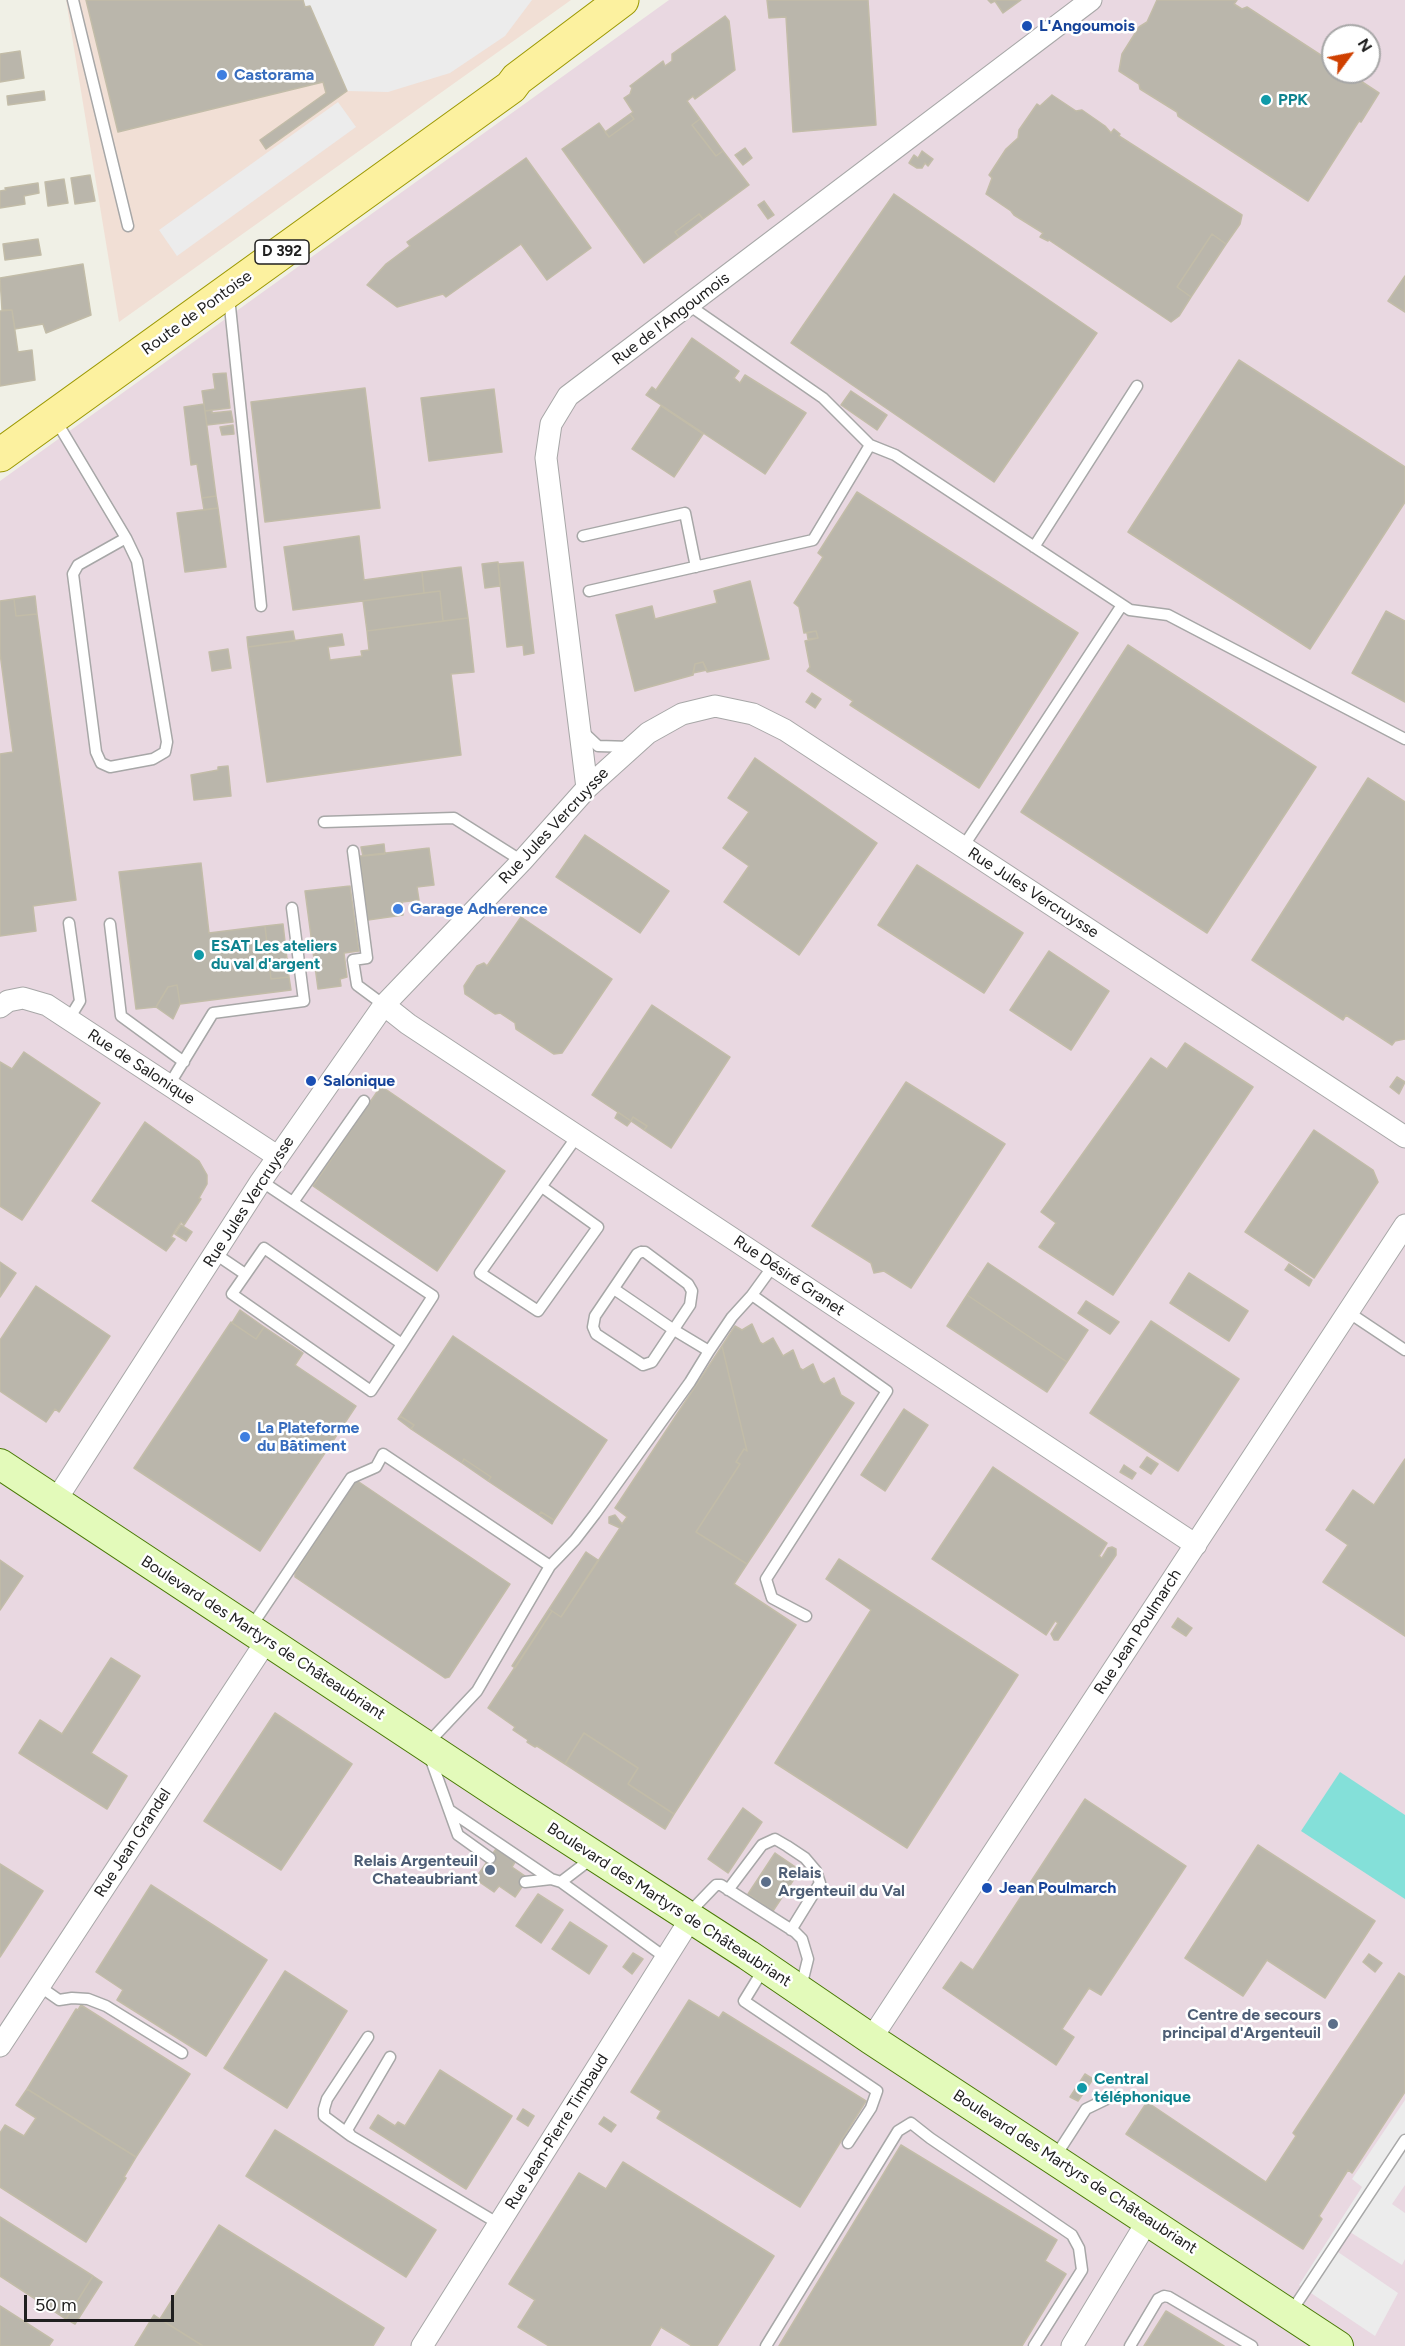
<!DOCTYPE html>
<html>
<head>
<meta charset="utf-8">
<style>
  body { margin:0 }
  #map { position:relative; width:1405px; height:2346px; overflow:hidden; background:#f0f0e6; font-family:Figtree,sans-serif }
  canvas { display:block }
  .north { position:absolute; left:1321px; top:24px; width:60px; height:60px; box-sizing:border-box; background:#fff; border:2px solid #a6a6a6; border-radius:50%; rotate:58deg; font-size:16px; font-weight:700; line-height:24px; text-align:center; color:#202020 }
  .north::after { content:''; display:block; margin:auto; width:21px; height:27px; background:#cf4000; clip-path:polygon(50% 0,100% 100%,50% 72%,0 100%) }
  .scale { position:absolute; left:24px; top:2295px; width:150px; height:27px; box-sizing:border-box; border:3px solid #202020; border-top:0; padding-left:8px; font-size:18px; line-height:21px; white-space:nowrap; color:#202020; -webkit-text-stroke:4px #fff; paint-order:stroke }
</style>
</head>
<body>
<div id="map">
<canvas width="1405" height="2346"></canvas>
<div class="north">N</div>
<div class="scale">50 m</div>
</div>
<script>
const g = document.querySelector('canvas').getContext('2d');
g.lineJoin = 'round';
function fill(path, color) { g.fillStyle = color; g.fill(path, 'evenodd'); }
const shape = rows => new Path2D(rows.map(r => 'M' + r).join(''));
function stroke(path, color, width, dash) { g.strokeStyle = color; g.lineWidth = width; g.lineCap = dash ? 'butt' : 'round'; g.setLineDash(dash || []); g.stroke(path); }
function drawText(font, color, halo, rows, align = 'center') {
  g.font = font + ' Figtree,sans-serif'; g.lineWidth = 5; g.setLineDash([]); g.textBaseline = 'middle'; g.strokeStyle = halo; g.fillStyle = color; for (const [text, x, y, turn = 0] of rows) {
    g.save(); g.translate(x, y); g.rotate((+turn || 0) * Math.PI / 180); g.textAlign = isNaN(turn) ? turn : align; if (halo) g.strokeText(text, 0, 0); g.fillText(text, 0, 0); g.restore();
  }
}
const commercial = shape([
  [66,0,571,0,119,322]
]);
const industrial = shape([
  [669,0,1405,0,1405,2346,0,2346,0,481],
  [1333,36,1369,36,1369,72,1333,72]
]);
const pitch = shape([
  [1340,1772,1405,1815,1405,1899,1301,1831]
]);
const parking = shape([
  [303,0,532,0,505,36,450,73,388,92,347,91,310,6,305,7],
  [338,102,356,127,177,256,159,230],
  [1405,2100,1405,2185,1392,2204,1405,2213,1405,2259,1402,2265,1350,2232,1338,2252,1398,2293,1375,2336,1299,2285,1362,2187,1352,2179]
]);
const building = shape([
  [86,0,303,0,305,7,310,6,347,91,266,149,260,140,326,93,323,82,118,132,86,0],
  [767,0,868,0,876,125,793,132,786,17,769,18,767,0],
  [988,0,1021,0,1003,13,995,1,991,3,988,0],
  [1157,0,1237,0,1234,4,1242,9,1247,7,1333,63,1333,72,1347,72,1379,93,1361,122,1359,121,1308,201,1178,116,1177,112,1140,89,1139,84,1119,71,1122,54,1139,27,1147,22,1157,0],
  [725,16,729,21,735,70,695,99,693,96,687,101,700,119,692,125,716,156,723,151,749,185,703,219,699,214,675,232,679,237,644,263,562,149,599,123,609,137,634,119,630,114,633,112,624,98,630,94,632,88,630,86,663,61,665,66,672,61,672,54,725,16],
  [20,51,24,78,0,82,0,54,20,51],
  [44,91,45,100,8,105,7,96,44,91],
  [1052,95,1076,111,1082,110,1105,126,1111,133,1114,129,1120,134,1119,136,1242,215,1240,224,1226,244,1212,234,1177,287,1191,297,1179,316,1171,322,1049,240,1048,241,1040,237,1043,233,1014,215,1011,211,986,194,992,178,989,175,1006,149,1018,138,1019,130,1037,104,1040,106,1052,95],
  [630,114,634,119,609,137,605,132,630,114],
  [700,119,723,151,716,156,692,125,700,119],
  [745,148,752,158,743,165,735,155,745,148],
  [922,151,933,159,928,166,925,163,922,168,917,168,909,163,914,155,918,158,922,151],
  [526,158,591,248,547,280,521,244,446,297,443,294,397,307,367,285,386,264,410,246,407,242,526,158],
  [90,175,95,201,75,204,71,178,90,175],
  [64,179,68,203,48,206,45,182,64,179],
  [38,183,39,193,24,196,25,204,0,208,0,191,6,190,5,188,38,183],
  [894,194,1097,333,994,482,791,343,894,194],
  [764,201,774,215,768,219,758,205,764,201],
  [699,214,703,219,679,237,675,232,699,214],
  [1212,234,1226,244,1191,297,1177,287,1212,234],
  [38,239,41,255,5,260,3,244,38,239],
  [83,264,91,315,46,333,43,324,15,329,12,310,2,310,0,278,83,264],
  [1405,276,1405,312,1388,301,1405,276],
  [12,310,18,352,32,350,35,380,0,386,0,311,12,310],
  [692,338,739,371,734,378,740,383,745,375,806,413,765,474,646,395,652,387,656,390,692,338],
  [1239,360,1405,467,1405,502,1310,649,1128,532,1239,360],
  [226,373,230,408,205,411,202,391,215,389,213,374,226,373],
  [365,388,380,508,265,522,251,402,365,388],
  [494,389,502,452,429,461,421,398,494,389],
  [851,391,887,415,877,430,841,405,851,391],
  [204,404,216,496,202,498,197,464,191,465,184,407,204,404],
  [661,406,703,434,674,477,632,449,661,406],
  [212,410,212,413,231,411,233,422,207,425,205,411,212,410],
  [233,425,234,434,222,435,220,427,233,425],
  [857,492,1078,633,979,788,850,705,853,701,807,671,810,667,805,641,818,638,816,631,804,633,799,607,794,603,823,557,818,553,857,492],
  [216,496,218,508,204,510,202,498,216,496],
  [218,508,226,567,185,572,177,513,218,508],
  [359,536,364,580,422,572,424,593,293,610,284,547,359,536],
  [498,562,500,586,485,588,482,564,498,562],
  [523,562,534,653,524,655,523,645,507,647,498,564,523,562],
  [461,567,468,618,443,621,440,591,424,593,422,572,461,567],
  [750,581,769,659,707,672,703,662,695,664,693,675,635,691,616,615,652,606,655,619,717,603,714,591,750,581],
  [440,591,443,621,367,631,363,601,440,591],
  [35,596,37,614,16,616,14,599,35,596],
  [14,599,16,616,37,614,76,900,33,906,36,931,0,936,0,754,13,752,0,653,0,601,14,599],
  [1386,611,1405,621,1405,702,1352,673,1386,611],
  [468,618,474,672,451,674,461,755,267,782,248,647,342,634,344,645,328,647,330,660,362,656,361,651,369,650,367,631,468,618],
  [293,631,295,641,248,647,247,637,293,631],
  [816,631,818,638,808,639,807,633,816,631],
  [1128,645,1316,767,1207,933,1021,812,1128,645],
  [228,649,231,668,212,671,209,652,228,649],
  [703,662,707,670,693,673,695,664,703,662],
  [812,693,821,699,815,708,806,702,812,693],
  [755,758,877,843,799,955,724,902,749,866,723,848,749,812,728,798,755,758],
  [228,766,231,796,194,800,191,775,218,770,218,767,228,766],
  [1368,778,1405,802,1405,1039,1395,1041,1392,1045,1346,1015,1343,1020,1252,960,1368,778],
  [585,835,669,891,640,933,556,877,585,835],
  [384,844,385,854,363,856,361,847,384,844],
  [429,848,434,885,417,887,419,900,402,902,403,915,368,920,360,856,429,848],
  [201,863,209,933,265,926,271,979,289,977,291,990,180,1004,177,985,168,987,156,1007,136,1009,119,872,201,863],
  [917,865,1023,933,984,993,878,925,917,865],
  [350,886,359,951,344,953,347,977,340,979,341,986,318,989,305,891,350,886],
  [521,917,612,979,562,1053,554,1054,516,1029,515,1023,500,1013,495,1014,465,994,464,986,477,966,484,963,487,966,521,917],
  [283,924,289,977,271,979,265,926,283,924],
  [1049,951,1109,991,1071,1050,1010,1010,1049,951],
  [177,985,180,1004,173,1019,156,1007,168,987,177,985],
  [652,1005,730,1057,671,1148,644,1130,647,1126,633,1117,631,1121,592,1095,652,1005],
  [1185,1043,1253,1087,1113,1295,1039,1247,1056,1223,1041,1212,1151,1058,1167,1069,1185,1043],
  [24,1052,100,1103,22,1220,0,1206,0,1062,12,1069,24,1052],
  [1397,1077,1405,1082,1399,1094,1390,1087,1397,1077],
  [906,1082,1005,1144,911,1288,884,1271,874,1273,871,1263,812,1226,906,1082],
  [381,1086,505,1171,437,1271,313,1186,381,1086],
  [618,1112,631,1121,627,1126,615,1118,618,1112],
  [633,1117,647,1126,644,1130,631,1121,633,1117],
  [145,1122,199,1161,207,1175,207,1184,199,1198,201,1199,184,1225,181,1222,171,1237,175,1239,166,1251,92,1201,145,1122],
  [1314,1130,1373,1170,1378,1182,1314,1278,1245,1232,1314,1130],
  [181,1225,192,1232,186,1241,175,1234,181,1225],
  [0,1262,16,1273,0,1297,0,1262],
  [988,1263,1088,1330,1067,1362,967,1295,988,1263],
  [1289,1264,1312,1280,1309,1286,1285,1270,1289,1264],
  [1189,1273,1248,1311,1229,1341,1170,1303,1189,1273],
  [36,1286,110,1336,59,1412,55,1409,46,1422,0,1391,0,1340,36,1286],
  [967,1295,1067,1362,1047,1392,947,1326,967,1295],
  [1086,1301,1119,1322,1110,1334,1078,1313,1086,1301],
  [240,1310,264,1327,256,1339,232,1323,240,1310],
  [1151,1321,1239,1379,1178,1471,1090,1413,1151,1321],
  [231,1322,256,1339,264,1327,303,1353,295,1365,356,1406,260,1551,134,1468,231,1322],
  [752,1324,760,1342,763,1344,773,1338,783,1356,793,1350,800,1368,803,1370,813,1364,820,1381,824,1384,834,1378,841,1395,854,1403,747,1564,696,1532,740,1464,736,1462,744,1449,747,1451,722,1346,735,1326,742,1330,752,1324],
  [453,1336,607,1440,554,1520,541,1512,539,1515,488,1481,491,1477,464,1459,462,1463,411,1429,414,1425,400,1416,453,1336],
  [722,1346,747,1451,744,1449,736,1462,740,1464,696,1532,747,1564,734,1584,796,1625,674,1814,628,1784,638,1768,584,1733,565,1764,537,1746,535,1747,527,1742,528,1740,513,1730,515,1727,488,1708,552,1611,561,1617,620,1528,609,1523,609,1517,615,1515,622,1524,627,1517,615,1508,722,1346],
  [904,1409,928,1425,885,1491,861,1475,904,1409],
  [400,1416,414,1425,411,1429,398,1419,400,1416],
  [1147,1457,1158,1464,1151,1474,1140,1467,1147,1457],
  [464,1459,491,1477,488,1481,462,1463,464,1459],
  [1405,1459,1405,1636,1323,1582,1348,1545,1326,1530,1353,1490,1374,1505,1405,1459],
  [1124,1465,1136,1473,1132,1479,1120,1472,1124,1465],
  [993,1467,1107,1543,1099,1556,1102,1558,1108,1548,1112,1547,1116,1549,1116,1555,1058,1640,1054,1640,1051,1634,1058,1623,1055,1621,1046,1635,932,1559,993,1467],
  [356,1480,510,1584,449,1677,445,1678,295,1577,295,1573,356,1480],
  [541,1512,554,1520,552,1524,539,1515,541,1512],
  [586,1552,598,1560,561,1617,549,1609,586,1552],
  [839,1559,1018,1675,907,1848,775,1763,871,1610,826,1579,839,1559],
  [0,1560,23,1576,0,1610,0,1560],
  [549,1609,552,1611,515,1668,512,1666,549,1609],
  [1178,1618,1192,1628,1186,1636,1172,1627,1178,1618],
  [111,1658,140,1676,91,1753,127,1776,107,1809,19,1753,40,1720,62,1734,111,1658],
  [275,1713,352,1764,281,1870,204,1821,275,1713],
  [584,1733,638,1768,628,1784,674,1814,665,1829,565,1764,584,1733],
  [1085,1799,1186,1866,1101,1995,1089,1988,1062,2029,1074,2037,1056,2065,943,1988,961,1962,973,1970,1085,1799],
  [743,1808,762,1822,728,1873,708,1859,743,1808],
  [1258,1845,1375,1921,1325,1998,1267,1960,1243,1996,1185,1958,1258,1845],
  [496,1849,515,1862,512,1867,528,1878,515,1897,499,1886,494,1892,475,1879,496,1849],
  [775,1853,800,1870,773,1911,748,1894,775,1853],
  [0,1864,43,1891,0,1957,0,1864],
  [151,1885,267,1960,206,2056,117,2000,123,1990,96,1972,151,1885],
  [538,1894,563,1910,541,1943,516,1926,538,1894],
  [570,1922,607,1946,589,1974,552,1949,570,1922],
  [633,1953,643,1959,632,1974,623,1967,633,1953],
  [1369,1954,1382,1963,1375,1972,1363,1962,1369,1954],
  [285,1971,347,2011,287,2108,224,2068,285,1971],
  [1399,1973,1405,1977,1405,2092,1352,2173,1348,2170,1319,2216,1322,2219,1303,2249,1126,2134,1147,2102,1266,2182,1296,2136,1293,2133,1399,1973],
  [689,2000,719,2018,723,2012,866,2101,800,2207,657,2118,661,2111,631,2092,689,2000],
  [81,2005,190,2074,136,2157,27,2089,76,2009,78,2010,81,2005],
  [440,2070,512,2116,466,2189,370,2128,378,2115,395,2126,398,2122,405,2126,440,2070],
  [1085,2074,1093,2079,1078,2101,1070,2097,1085,2074],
  [27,2089,136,2157,124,2177,126,2178,86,2242,0,2187,0,2133,5,2125,24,2136,36,2118,16,2105,27,2089],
  [523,2109,534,2116,528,2126,517,2119,523,2109],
  [604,2117,616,2125,611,2132,599,2124,604,2117],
  [275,2130,436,2230,406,2277,246,2176,275,2130],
  [901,2145,1057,2240,1045,2261,1066,2274,1022,2346,779,2346,901,2145],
  [623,2162,774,2256,717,2346,692,2346,661,2327,650,2346,549,2346,518,2327,535,2300,509,2284,579,2173,606,2189,623,2162],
  [0,2217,93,2276,66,2319,0,2276,0,2217],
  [219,2225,384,2328,373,2346,203,2346,160,2319,219,2225],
  [93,2276,102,2282,75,2324,66,2319,93,2276],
  [0,2306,53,2340,49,2346,0,2346,0,2306],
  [1166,2311,1224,2346,1144,2346,1166,2311],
  [154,2315,160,2319,203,2346,135,2346,154,2315]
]);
const lane = shape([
  [73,0,128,226],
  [229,297,261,606],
  [690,306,823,398,870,445,895,455,1130,610,1168,615,1405,739],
  [55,419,126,538,137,561,167,742,165,752,153,759,110,767,101,763,96,752,73,574,78,565,126,538],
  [583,536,685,513,696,567],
  [1034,547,1137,386],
  [589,591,813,540,870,445],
  [583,732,598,746,631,747],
  [324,822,454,818,522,861],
  [963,847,1122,605],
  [353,851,367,958,353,960,357,985,384,1005],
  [69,923,80,1001,69,1019],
  [110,924,121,1016,184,1062],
  [169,1085,213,1013,304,1001,292,908],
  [261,1181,433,1296,402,1344,371,1391,232,1294,264,1248,402,1344],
  [542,1187,598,1227,538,1311,480,1273,578,1135],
  [293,1202,364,1101],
  [641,1252,645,1252,688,1284,692,1291,690,1305,652,1362,643,1365,596,1334,593,1327,595,1316,637,1254,641,1252],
  [214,1253,245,1274],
  [614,1289,674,1330,709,1351,732,1317,752,1295,773,1266],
  [752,1295,887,1391,766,1579,772,1598,806,1616],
  [1348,1312,1405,1350],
  [550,1566,575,1540,595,1514,690,1382,709,1351],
  [251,1627,351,1478,376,1467,383,1454,550,1566,477,1691,428,1743],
  [430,1757,458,1835,490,1858],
  [449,1810,551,1879],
  [525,1882,551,1879,561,1882,591,1859],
  [561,1882,666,1958],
  [728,1890,762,1845,775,1839,787,1846,805,1858,816,1871,820,1883,791,1930],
  [689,1913,712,1889,716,1885,721,1885,795,1932,802,1939,808,1959,801,1987],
  [763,1970,744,2001,877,2091,871,2108,848,2143],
  [39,1986,59,2000,72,1998,88,1999,106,2006,182,2053],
  [390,2057,347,2130,351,2136,499,2224],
  [351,2136,324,2116,324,2109,327,2099,368,2037],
  [1055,2157,1086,2109,1113,2096],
  [1291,2312,1405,2140],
  [766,2346,898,2131,911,2123,930,2138,1072,2235,1079,2248,1082,2270,1034,2346],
  [1130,2346,1158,2299,1164,2296,1169,2297,1252,2346]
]);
const street = shape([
  [587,788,546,458,551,424,568,396,1091,0],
  [384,1005,408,1024,1196,1545],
  [0,1007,8,1001,23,998,47,1005,277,1156],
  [56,1500,261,1181,384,1005,522,861,587,788,648,733,682,714,715,706,753,714,785,730,1405,1137],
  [871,2039,1405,1225],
  [0,2046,267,1640],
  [422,2346,691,1918],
  [1072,2346,1148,2220]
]);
const secondary = shape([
  [0,1464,508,1800,748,1955,871,2039,1338,2346]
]);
const primary = shape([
  [0,455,511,87,517,79,622,0]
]);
const markers = [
  [1027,26,6,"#1a4fb4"],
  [222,75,6,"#3f7fe0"],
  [1266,100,6,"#0f9aa8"],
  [398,909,6,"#3f7fe0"],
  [199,955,6,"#0f9aa8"],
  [311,1081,6,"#1a4fb4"],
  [245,1437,6,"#3f7fe0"],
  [490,1870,6,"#5c6f8a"],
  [766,1882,6,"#5c6f8a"],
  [987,1888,6,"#1a4fb4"],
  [1333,2024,6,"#5c6f8a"],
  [1082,2088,6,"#0f9aa8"]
];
const shields = [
  [282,252,54]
];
const shieldNames = [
  ["D 392",282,252]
];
const transitNames = [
  ["L'Angoumois",1039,26],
  ["Salonique",323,1081],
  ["Jean Poulmarch",999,1888]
];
const shopNames = [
  ["Castorama",234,75],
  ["Garage Adherence",410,909],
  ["La Plateforme",257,1428],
  ["du Bâtiment",257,1446]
];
const cultureNames = [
  ["PPK",1278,100],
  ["ESAT Les ateliers",211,946],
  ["du val d'argent",211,964],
  ["Central",1094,2079],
  ["téléphonique",1094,2097]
];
const streetNames = [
  ["Route de Pontoise",197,313,-36],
  ["Rue de l'Angoumois",671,319,-37],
  ["Rue Jules Vercruysse",554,826,-47],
  ["Rue Jules Vercruysse",1033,893,33],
  ["Rue de Salonique",141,1067,33],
  ["Rue Jules Vercruysse",249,1202,-57],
  ["Rue Désiré Granet",789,1276,34],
  ["Rue Jean Poulmarch",1138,1632,-57],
  ["Boulevard des Martyrs de Châteaubriant",263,1638,33],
  ["Rue Jean Grandel",133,1843,-57],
  ["Boulevard des Martyrs de Châteaubriant",669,1905,33],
  ["Rue Jean-Pierre Timbaud",557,2132,-58],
  ["Boulevard des Martyrs de Châteaubriant",1075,2172,33]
];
const serviceNames = [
  ["Relais Argenteuil",478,1861],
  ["Chateaubriant",478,1879],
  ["Relais",778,1873,"left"],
  ["Argenteuil du Val",778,1891,"left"],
  ["Centre de secours",1321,2015],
  ["principal d'Argenteuil",1321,2033]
];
fill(commercial, '#f1dfd5');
fill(industrial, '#e9d8e1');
fill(pitch, '#84e0d9');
fill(parking, '#ececec');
fill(building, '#bab6ab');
stroke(building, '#c2bca8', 1.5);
stroke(lane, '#a7a7a7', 13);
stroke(street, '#a7a7a7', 23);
stroke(secondary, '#487904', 32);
stroke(primary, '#9b9800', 35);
stroke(lane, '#fff', 10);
stroke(street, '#fff', 21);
stroke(secondary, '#e3faba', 30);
stroke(primary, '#fcf19f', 33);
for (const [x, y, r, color] of markers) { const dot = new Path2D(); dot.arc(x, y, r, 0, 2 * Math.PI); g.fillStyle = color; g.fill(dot); stroke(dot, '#fff', 2); }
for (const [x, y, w] of shields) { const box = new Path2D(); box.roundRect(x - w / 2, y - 12, w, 24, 4.5); g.fillStyle = '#fff'; g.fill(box); stroke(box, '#202020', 1.5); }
drawText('bold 15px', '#202020', null, shieldNames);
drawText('bold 16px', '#164399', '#fff', transitNames, 'left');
drawText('bold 16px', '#366cbe', '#fff', shopNames, 'left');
drawText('bold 16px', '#0d838f', '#fff', cultureNames, 'left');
drawText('16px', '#202020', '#fff', streetNames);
drawText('bold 16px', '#4e5e75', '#fff', serviceNames, 'right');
</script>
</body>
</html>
